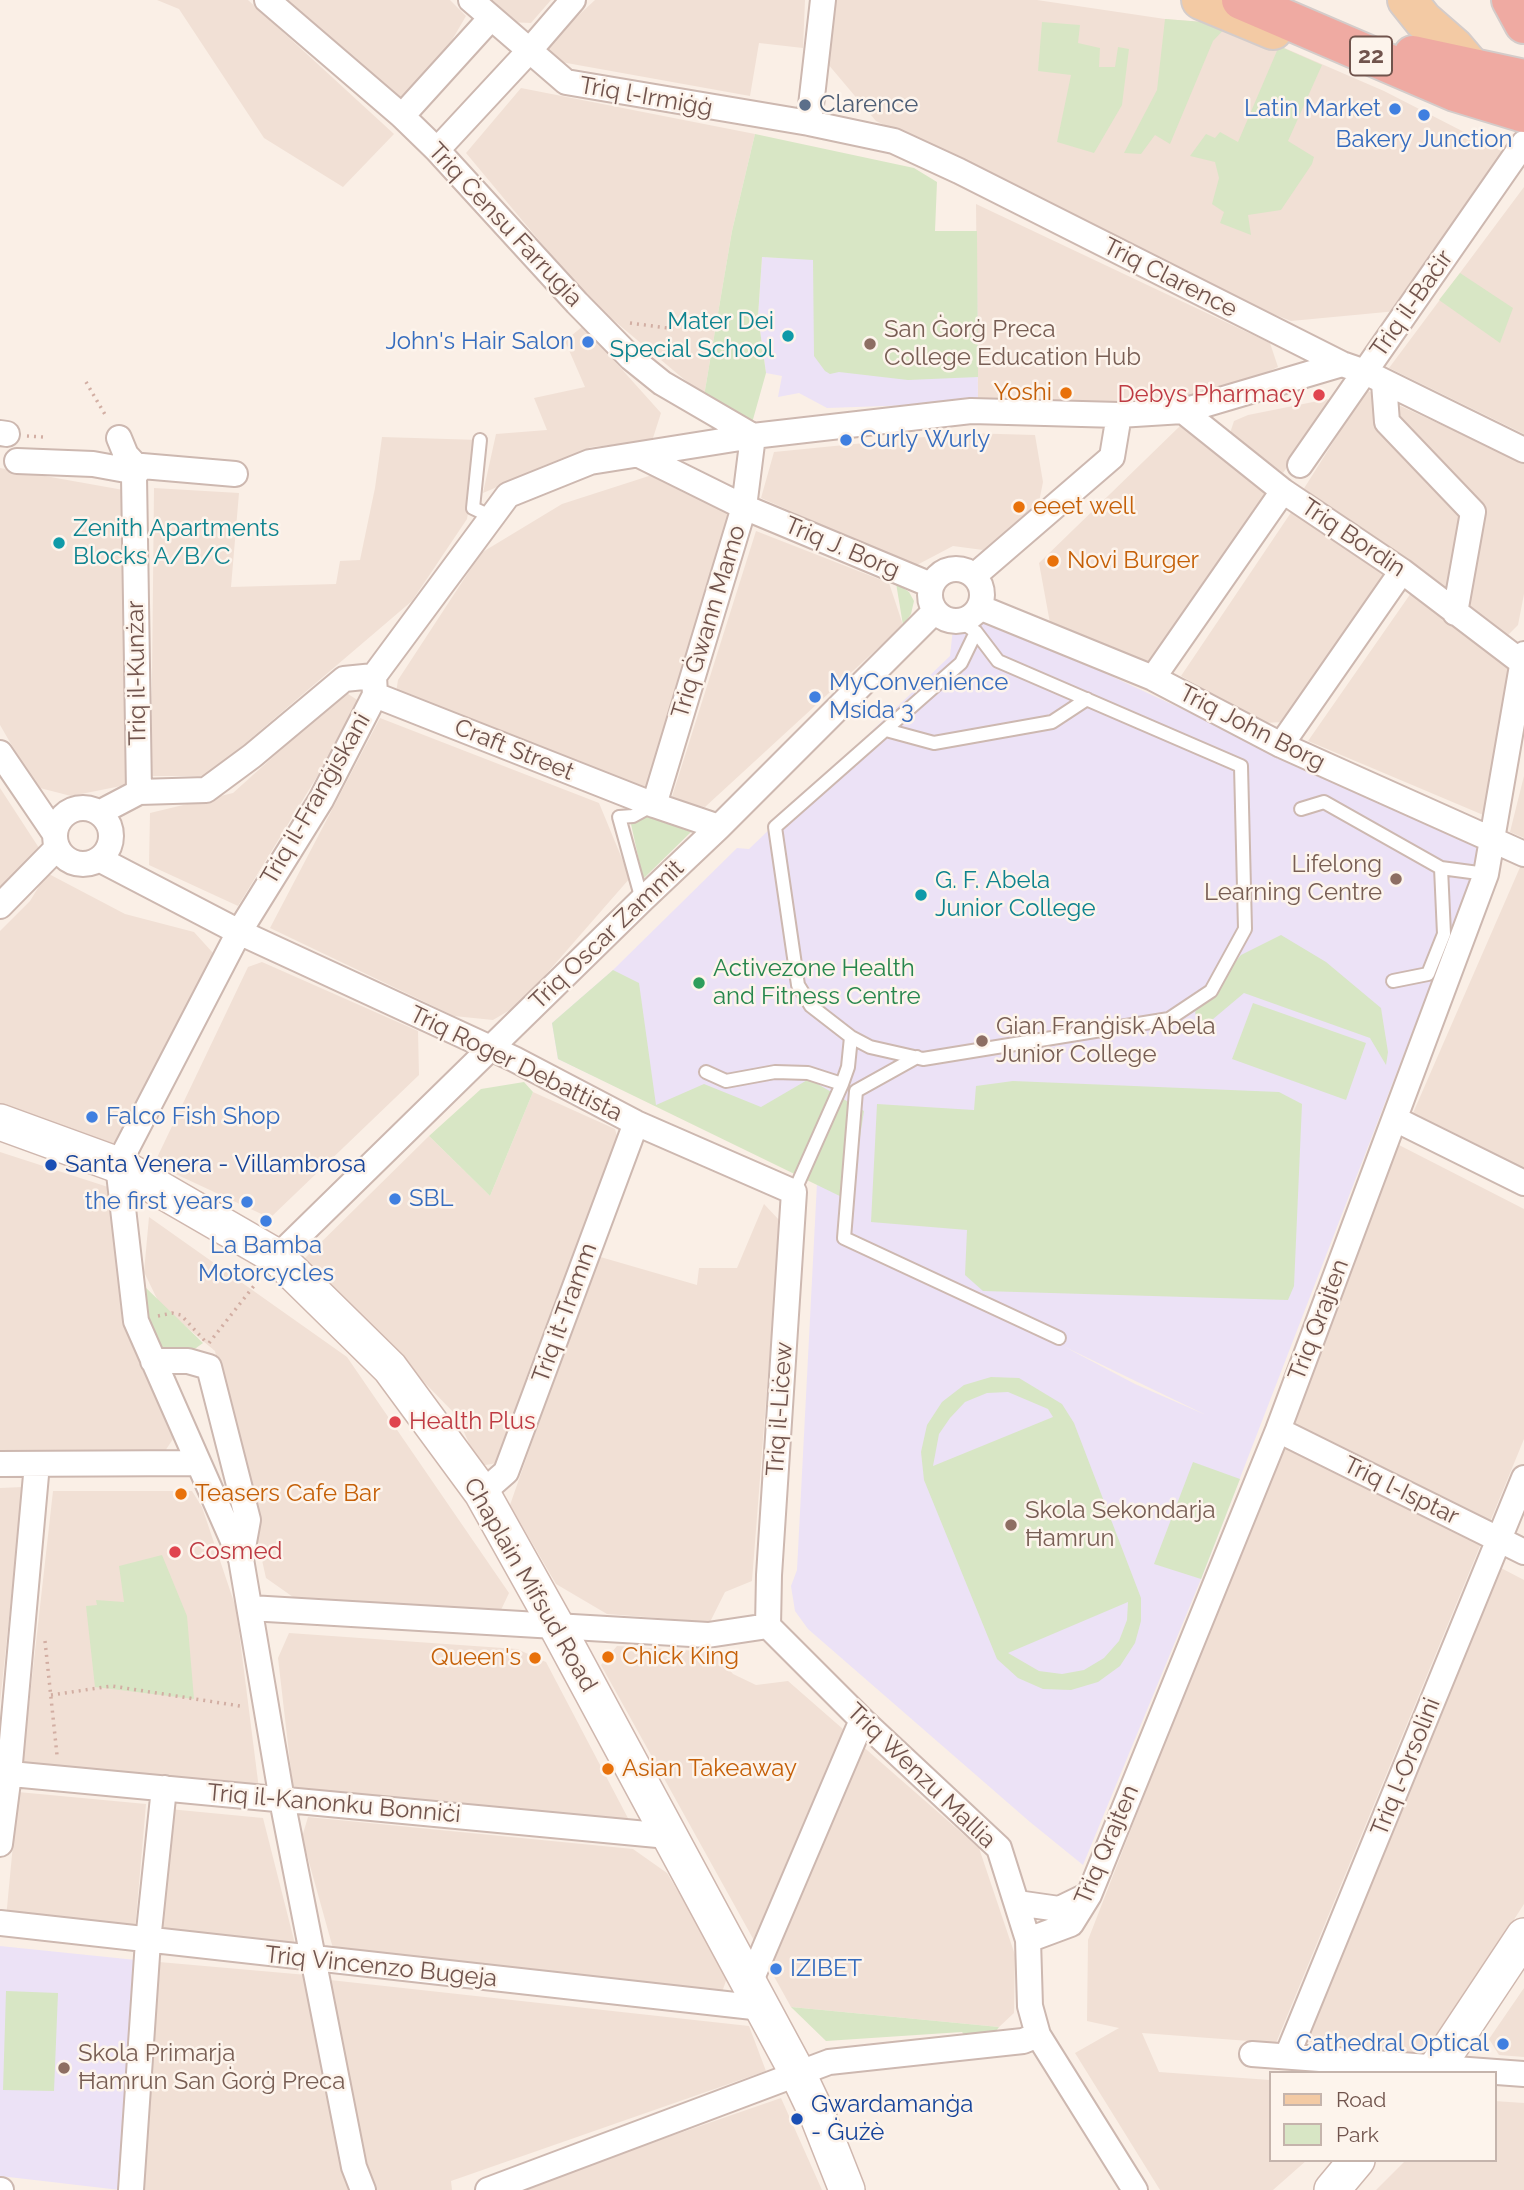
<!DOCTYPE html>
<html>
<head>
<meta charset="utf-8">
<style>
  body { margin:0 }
  #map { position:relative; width:1524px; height:2190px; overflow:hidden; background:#faefe6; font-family:Raleway,sans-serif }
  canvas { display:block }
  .legend { position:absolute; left:1269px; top:2071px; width:228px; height:91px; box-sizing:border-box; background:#fdf4ec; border:2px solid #c5b4ac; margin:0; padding:9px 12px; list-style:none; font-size:21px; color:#71544d }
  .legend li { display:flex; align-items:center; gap:14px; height:35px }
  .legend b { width:35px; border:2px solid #c5b4ac }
</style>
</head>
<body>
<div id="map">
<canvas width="1524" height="2190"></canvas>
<ul class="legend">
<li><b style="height:9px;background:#f3caa4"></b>Road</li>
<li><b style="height:19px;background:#d8e6c5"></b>Park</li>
</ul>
</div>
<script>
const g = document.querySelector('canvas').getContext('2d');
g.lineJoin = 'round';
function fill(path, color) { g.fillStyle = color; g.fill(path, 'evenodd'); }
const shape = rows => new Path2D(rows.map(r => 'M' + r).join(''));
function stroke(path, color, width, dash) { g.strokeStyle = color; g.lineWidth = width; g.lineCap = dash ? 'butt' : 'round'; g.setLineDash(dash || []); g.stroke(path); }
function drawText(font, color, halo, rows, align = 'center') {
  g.font = font + ' Raleway,sans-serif'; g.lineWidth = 5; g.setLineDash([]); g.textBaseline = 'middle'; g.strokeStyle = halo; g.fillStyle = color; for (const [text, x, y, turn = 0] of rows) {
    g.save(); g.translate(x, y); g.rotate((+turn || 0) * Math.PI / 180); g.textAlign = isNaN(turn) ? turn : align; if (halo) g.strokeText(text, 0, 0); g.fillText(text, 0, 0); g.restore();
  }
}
const residential = shape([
  [157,0,248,0,394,134,343,187,264,138,179,9],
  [284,0,450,0,466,16,431,76,404,104],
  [487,0,551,0,531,23,509,22],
  [595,0,805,0,803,48,759,43,750,96,561,62,542,49],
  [832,0,1037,0,1165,19,1229,24,1384,91,1505,153,1397,311,1291,321,1258,308,876,121,822,57],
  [521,88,755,134,732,231,704,396,587,298,466,153],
  [1524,187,1524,434,1389,368],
  [976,204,1270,343,1278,367,1232,389,1154,405,978,406],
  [583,326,661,413,652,441,591,447,483,493,496,434,547,430,534,398,585,387,565,341],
  [1366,390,1524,463,1524,594,1518,625,1506,637,1303,490],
  [1328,399,1330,407,1283,473,1230,433,1234,421,1248,415],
  [1180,426,1271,492,1149,663,1050,623,1039,563],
  [965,433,1035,435,1043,482,1039,502,983,550,953,546,915,566,761,498,774,452],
  [382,437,480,440,467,519,412,601,207,776,151,776,154,488,239,493,231,587,336,584,340,561,360,560,375,488],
  [0,468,129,491,131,784,71,796,36,787,0,725],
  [652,475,731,513,651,791,396,693,398,680,481,553,562,504],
  [1292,511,1387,575,1286,722,1261,723,1181,676],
  [756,531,889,583,903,625,705,807,670,803],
  [1411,593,1516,667,1488,817,1308,741],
  [345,692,362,703,238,906,149,865,150,813,233,793],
  [380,718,599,803,630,878,520,1004,493,1020,454,1016,270,928],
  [1524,776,1524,838,1510,832],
  [0,788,41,851,0,893],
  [1521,865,1524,867,1524,1168,1413,1113],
  [47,873,125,914,194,932,213,953,111,1152,0,1109,0,931,30,901],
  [262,962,418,1031,419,1075,270,1218,154,1164,248,967],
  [533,1092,615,1129,619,1144,504,1462,479,1466,457,1416,304,1259,429,1136,490,1196],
  [1397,1144,1524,1209,1524,1439,1276,2043,1142,2033,1159,2072,1270,2080,1270,2160,1307,2160,1273,2190,1160,2190,1075,2053,1119,2028,1087,2021,1088,1940],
  [0,1152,108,1187,122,1318,173,1439,165,1451,0,1453],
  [764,1204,780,1221,752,1581,725,1592,710,1622,607,1614,556,1584,510,1505,597,1256,697,1285,699,1268,737,1268],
  [149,1217,347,1357,509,1593,501,1610,293,1597,266,1578,215,1351,160,1305,144,1272],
  [23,1487,0,1703,0,1488],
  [53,1491,192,1491,202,1507,236,1608,259,1789,22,1767],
  [1501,1568,1524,1580,1524,1904,1427,2056,1305,2041],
  [289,1633,517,1649,546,1662,630,1822,293,1788,278,1658],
  [617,1646,714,1652,733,1674,756,1685,788,1681,979,1848,1015,1955,1014,2013,999,2027,791,2007,601,1665],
  [18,1792,146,1804,135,1930,6,1918],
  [169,1809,263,1818,296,1948,159,1934],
  [308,1817,633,1849,667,1873,728,1975,721,1995,334,1952,302,1837],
  [159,1962,307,1975,354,2190,139,2190],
  [330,1980,749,2026,766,2071,451,2181,452,2190,376,2190,362,2153],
  [1524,1988,1524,2057,1499,2055,1489,2039],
  [781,2098,822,2190,515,2190],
  [1494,2101,1524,2103,1524,2190,1376,2190,1406,2160,1494,2160]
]);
const education = shape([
  [762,257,977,263,978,406,914,405,827,408,799,393,778,397,782,376,766,373,758,316],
  [982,616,1483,849,1201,1579,1083,1865,1030,1822,808,1629,795,1611,791,1586,797,1570,817,1183,558,1059,552,1023,613,970,737,848,749,849,950,656,953,628],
  [1063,1346,1206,1415,1135,1384],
  [0,1946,136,1960,120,2190,0,2176]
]);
const green = shape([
  [1165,19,1229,24,1213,41,1170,144,1155,135,1141,154,1124,153,1157,90],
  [1042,22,1080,25,1078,43,1100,48,1099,67,1115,67,1118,47,1129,49,1122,105,1094,153,1057,142,1071,75,1038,71],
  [1279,46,1322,65,1288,141,1314,157,1312,164,1281,210,1248,215,1251,235,1220,223,1224,212,1212,204,1219,178,1215,162,1190,156,1206,134,1215,138,1220,132,1238,142],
  [755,134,914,168,937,182,935,231,977,231,978,377,908,380,839,372,830,374,825,371,814,356,813,260,762,257,758,316,766,373,752,423,704,396,732,231],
  [1460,273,1513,308,1500,343,1439,300],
  [896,583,909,592,914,601,911,614,903,625],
  [643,814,691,832,643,879,631,824],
  [1281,935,1326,962,1381,1008,1388,1052,1386,1065,1370,1038,1244,993,1200,1030,1195,1012,1241,955],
  [613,970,639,983,656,1105,704,1084,761,1107,809,1079,864,1111,850,1201,558,1059,552,1023],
  [1253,1003,1366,1043,1346,1100,1232,1059],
  [1013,1081,1279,1092,1302,1104,1294,1286,1288,1300,983,1291,965,1275,967,1230,871,1222,877,1104,974,1110,976,1086],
  [524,1082,533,1092,490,1196,429,1136,481,1089],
  [144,1286,203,1343,185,1356,157,1358,140,1324],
  [991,1377,1019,1378,1062,1404,1074,1423,1141,1598,1141,1621,1135,1643,1120,1666,1098,1682,1071,1690,1043,1689,1018,1678,997,1659,924,1480,921,1452,927,1425,942,1402,964,1385],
  [1008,1392,1048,1409,1053,1417,933,1466,939,1434,950,1418,965,1402,987,1393],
  [1128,1602,1127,1620,1119,1641,1104,1658,1084,1670,1062,1674,1039,1671,1008,1653],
  [1193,1462,1240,1479,1201,1579,1154,1564],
  [162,1555,187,1616,194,1699,95,1687,86,1606,97,1605,96,1600,124,1602,119,1566],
  [6,1991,58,1993,54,2091,3,2090],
  [791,2007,999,2027,991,2038,966,2037,962,2032,826,2041]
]);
const path = shape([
  [630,323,675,329],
  [86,382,107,418],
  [27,436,43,437],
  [158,1316,172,1313,181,1315,205,1341],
  [209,1343,261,1277],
  [45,1641,57,1755],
  [51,1695,112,1686,240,1706]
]);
const lane = shape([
  [480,440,473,508,492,517],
  [959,620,976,632,998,661,1241,766,1245,929,1211,991,1169,1019,923,1059,870,1047,851,1037,811,1006,798,985,775,827,961,663,976,632],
  [886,730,934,743,1052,722,1087,699],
  [1301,809,1324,802,1441,868,1486,874],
  [642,900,619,817,633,816,653,805],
  [1393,981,1428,974,1444,934,1441,868],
  [917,1057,856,1091,844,1238,1059,1338],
  [706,1072,726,1081,775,1072,808,1073,842,1084],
  [794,1192,842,1084,848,1067,851,1037]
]);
const street = shape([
  [267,0,402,116,437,150,577,303,631,358,662,383,753,436],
  [471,0,566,82,809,123,894,141,959,171,1342,364,1365,372,1524,450],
  [402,116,490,19],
  [809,123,823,0],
  [437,150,529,51,573,0],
  [1384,383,1387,422,1473,512,1455,613],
  [1183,411,1283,491,1402,571,1524,664],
  [0,433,7,434],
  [119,438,126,455,138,468],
  [639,455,744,507,931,585],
  [17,461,93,464,137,472],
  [1300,465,1524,143],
  '930 595a26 26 0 1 1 52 0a26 26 0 1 1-52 0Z',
  [974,576,1112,457,1119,415],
  [979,607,1153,678,1281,745,1524,854],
  [1153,678,1283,491],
  [375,695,654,805,719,827],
  [1281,745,1402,571],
  [0,753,55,834],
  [139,792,134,476,142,466,235,474],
  [654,805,744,507,753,436],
  '55 836a28 28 0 1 1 56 0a28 28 0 1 1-56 0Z',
  [99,813,139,792,206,790,252,756,344,679,374,676],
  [99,859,239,932,514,1059,636,1123,794,1192,769,1575,768,1626],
  [0,906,57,848],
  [1395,1119,1524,1183],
  [277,1257,642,900,719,827,935,611],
  [153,1361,188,1361,209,1367,248,1520,241,1559],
  [1278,1430,1524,1552],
  [0,1464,198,1463],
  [482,1493,506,1472,636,1123],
  [250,1608,708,1635,768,1626],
  [768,1626,862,1720,999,1848,1028,1940,1030,2006,1038,2035,1135,2190],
  [0,1773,668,1836],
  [0,1844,9,1774,37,1464],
  [1017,1903,1059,1909,1088,1895],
  [0,1923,762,2008],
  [1028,1940,1071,1924,1089,1895,1278,1430,1486,874,1524,654],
  [749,1985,862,1720],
  [1252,2054,1524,2074],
  [1287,2056,1524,1478],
  [0,2190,1,2190],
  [131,2190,148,1941,164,1788],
  [363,2190,354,2167,282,1800,241,1559,136,1321,118,1165,239,932,321,800,375,695,374,676,508,495,590,462,753,436,971,411,1119,415,1183,411,1342,364],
  [488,2190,829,2062,1023,2041,1038,2035]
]);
const secondary = shape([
  [0,1122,118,1165,277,1257,390,1368,482,1493,557,1627,798,2074,817,2114,847,2190],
  [1433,2073,1524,1936],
  [1332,2190,1357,2160]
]);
const primary = shape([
  [1201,0,1273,30],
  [1407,0,1423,20,1454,47,1471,67]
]);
const highway = shape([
  [1241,0,1455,92,1524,113],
  [1511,0,1524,24],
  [1413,55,1524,79]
]);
const markers = [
  [805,105,7,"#5c6f8a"],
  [1395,109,7,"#3f7fe0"],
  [1424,115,7,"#3f7fe0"],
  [788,336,7,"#0f9aa8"],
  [588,342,7,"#3f7fe0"],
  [870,344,7,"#8d6e63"],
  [1066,393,7,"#e8710a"],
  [1319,395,7,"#e0444e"],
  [846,440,7,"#3f7fe0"],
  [1019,507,7,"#e8710a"],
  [59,543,7,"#0f9aa8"],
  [1053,561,7,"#e8710a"],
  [815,697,7,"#3f7fe0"],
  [1396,879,7,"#8d6e63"],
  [921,895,7,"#0f9aa8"],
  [699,983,7,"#2e9e5b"],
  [982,1041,7,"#8d6e63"],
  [92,1117,7,"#3f7fe0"],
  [51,1165,7,"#1a4fb4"],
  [395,1199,7,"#3f7fe0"],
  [247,1202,7,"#3f7fe0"],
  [266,1221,7,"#3f7fe0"],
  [395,1422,7,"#e0444e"],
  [181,1494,7,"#e8710a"],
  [1011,1525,7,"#8d6e63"],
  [175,1552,7,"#e0444e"],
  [608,1657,7,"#e8710a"],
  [535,1658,7,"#e8710a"],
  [608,1769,7,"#e8710a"],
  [776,1969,7,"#3f7fe0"],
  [1503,2044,7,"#3f7fe0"],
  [64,2068,7,"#8d6e63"],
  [797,2119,7,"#1a4fb4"]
];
const shields = [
  [1371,56,42]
];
const shieldNames = [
  ["22",1371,56]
];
const streetNames = [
  ["Triq l-Irmiġġ",646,97,10],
  ["Triq Ċensu Farrugia",505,225,47],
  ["Triq Clarence",1170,278,27],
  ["Triq il-Baċir",1412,304,-55],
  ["Triq Bordin",1353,538,34],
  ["Triq J. Borg",842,548,23],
  ["Triq Ġwann Mamo",709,622,-73],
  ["Triq il-Kunżar",137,673,-91],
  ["Triq John Borg",1252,728,27],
  ["Craft Street",514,750,22],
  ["Triq il-Franġiskani",316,799,-60],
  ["Triq Oscar Zammit",607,935,-44],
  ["Triq Roger Debattista",516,1064,26],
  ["Triq it-Tramm",565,1313,-70],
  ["Triq Qrajten",1319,1320,-69],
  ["Triq il-Liċew",780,1409,-86],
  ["Triq l-Isptar",1401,1491,26],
  ["Chaplain Mifsud Road",530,1585,60],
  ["Triq l-Orsolini",1406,1767,-68],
  ["Triq Wenzu Mallia",921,1776,44],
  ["Triq il-Kanonku Bonniċi",334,1804,5],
  ["Triq Qrajten",1107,1845,-67],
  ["Triq Vincenzo Bugeja",381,1967,6]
];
const serviceNames = [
  ["Clarence",819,105]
];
const shopNames = [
  ["Latin Market",1381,109,"right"],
  ["Bakery Junction",1424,140,"center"],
  ["John's Hair Salon",574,342,"right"],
  ["Curly Wurly",860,440],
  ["MyConvenience",829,683],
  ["Msida 3",829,711],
  ["Falco Fish Shop",106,1117],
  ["SBL",409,1199],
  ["the first years",233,1202,"right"],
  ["La Bamba",266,1246,"center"],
  ["Motorcycles",266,1274,"center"],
  ["IZIBET",790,1969],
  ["Cathedral Optical",1489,2044,"right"]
];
const cultureNames = [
  ["Mater Dei",774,322,"right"],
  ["Special School",774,350,"right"],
  ["Zenith Apartments",73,529],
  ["Blocks A/B/C",73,557],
  ["G. F. Abela",935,881],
  ["Junior College",935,909]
];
const educationNames = [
  ["San Ġorġ Preca",884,330],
  ["College Education Hub",884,358],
  ["Lifelong",1382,865,"right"],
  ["Learning Centre",1382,893,"right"],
  ["Gian Franġisk Abela",996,1027],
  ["Junior College",996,1055],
  ["Skola Sekondarja",1025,1511],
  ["Ħamrun",1025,1539],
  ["Skola Primarja",78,2054],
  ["Ħamrun San Ġorġ Preca",78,2082]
];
const foodNames = [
  ["Yoshi",1052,393,"right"],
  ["eeet well",1033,507],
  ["Novi Burger",1067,561],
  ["Teasers Cafe Bar",195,1494],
  ["Chick King",622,1657],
  ["Queen's",521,1658,"right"],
  ["Asian Takeaway",622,1769]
];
const healthNames = [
  ["Debys Pharmacy",1305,395,"right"],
  ["Health Plus",409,1422],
  ["Cosmed",189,1552]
];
const leisureNames = [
  ["Activezone Health",713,969],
  ["and Fitness Centre",713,997]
];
const transitNames = [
  ["Santa Venera - Villambrosa",65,1165],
  ["Gwardamanġa",811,2105],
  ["- Ġużè",811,2133]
];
fill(residential, '#f1e0d5');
fill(education, '#ece2f6');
fill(green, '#d8e6c5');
stroke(lane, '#cdb8b0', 16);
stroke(street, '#cdb8b0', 28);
stroke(secondary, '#cfb7ae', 38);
stroke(primary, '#d4ccca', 42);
stroke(highway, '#d4ccca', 42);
stroke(path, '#d2aea3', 3.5, [2, 5]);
stroke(lane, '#fff', 12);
stroke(street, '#fff', 24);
stroke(secondary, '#fff', 35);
stroke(primary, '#f3caa4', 38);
stroke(highway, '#efaaa2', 38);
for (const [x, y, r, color] of markers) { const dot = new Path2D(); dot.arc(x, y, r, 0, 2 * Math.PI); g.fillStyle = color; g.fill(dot); stroke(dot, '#fdf4ec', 2.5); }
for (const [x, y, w] of shields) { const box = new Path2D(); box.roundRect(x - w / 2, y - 19.5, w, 39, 5); g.fillStyle = '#fdf4ec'; g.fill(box); stroke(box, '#71544d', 2); }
drawText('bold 23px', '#71544d', null, shieldNames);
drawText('24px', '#71544d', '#fdf4ec', streetNames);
drawText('24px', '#4e5e75', '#fdf4ec', serviceNames, 'left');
drawText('24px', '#366cbe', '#fdf4ec', shopNames, 'left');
drawText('24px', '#0d838f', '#fdf4ec', cultureNames, 'left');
drawText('24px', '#785e54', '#fdf4ec', educationNames, 'left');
drawText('24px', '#c56008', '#fdf4ec', foodNames, 'left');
drawText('24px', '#be3a42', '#fdf4ec', healthNames, 'left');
drawText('24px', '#27864d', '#fdf4ec', leisureNames, 'left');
drawText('24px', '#164399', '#fdf4ec', transitNames, 'left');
</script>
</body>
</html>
